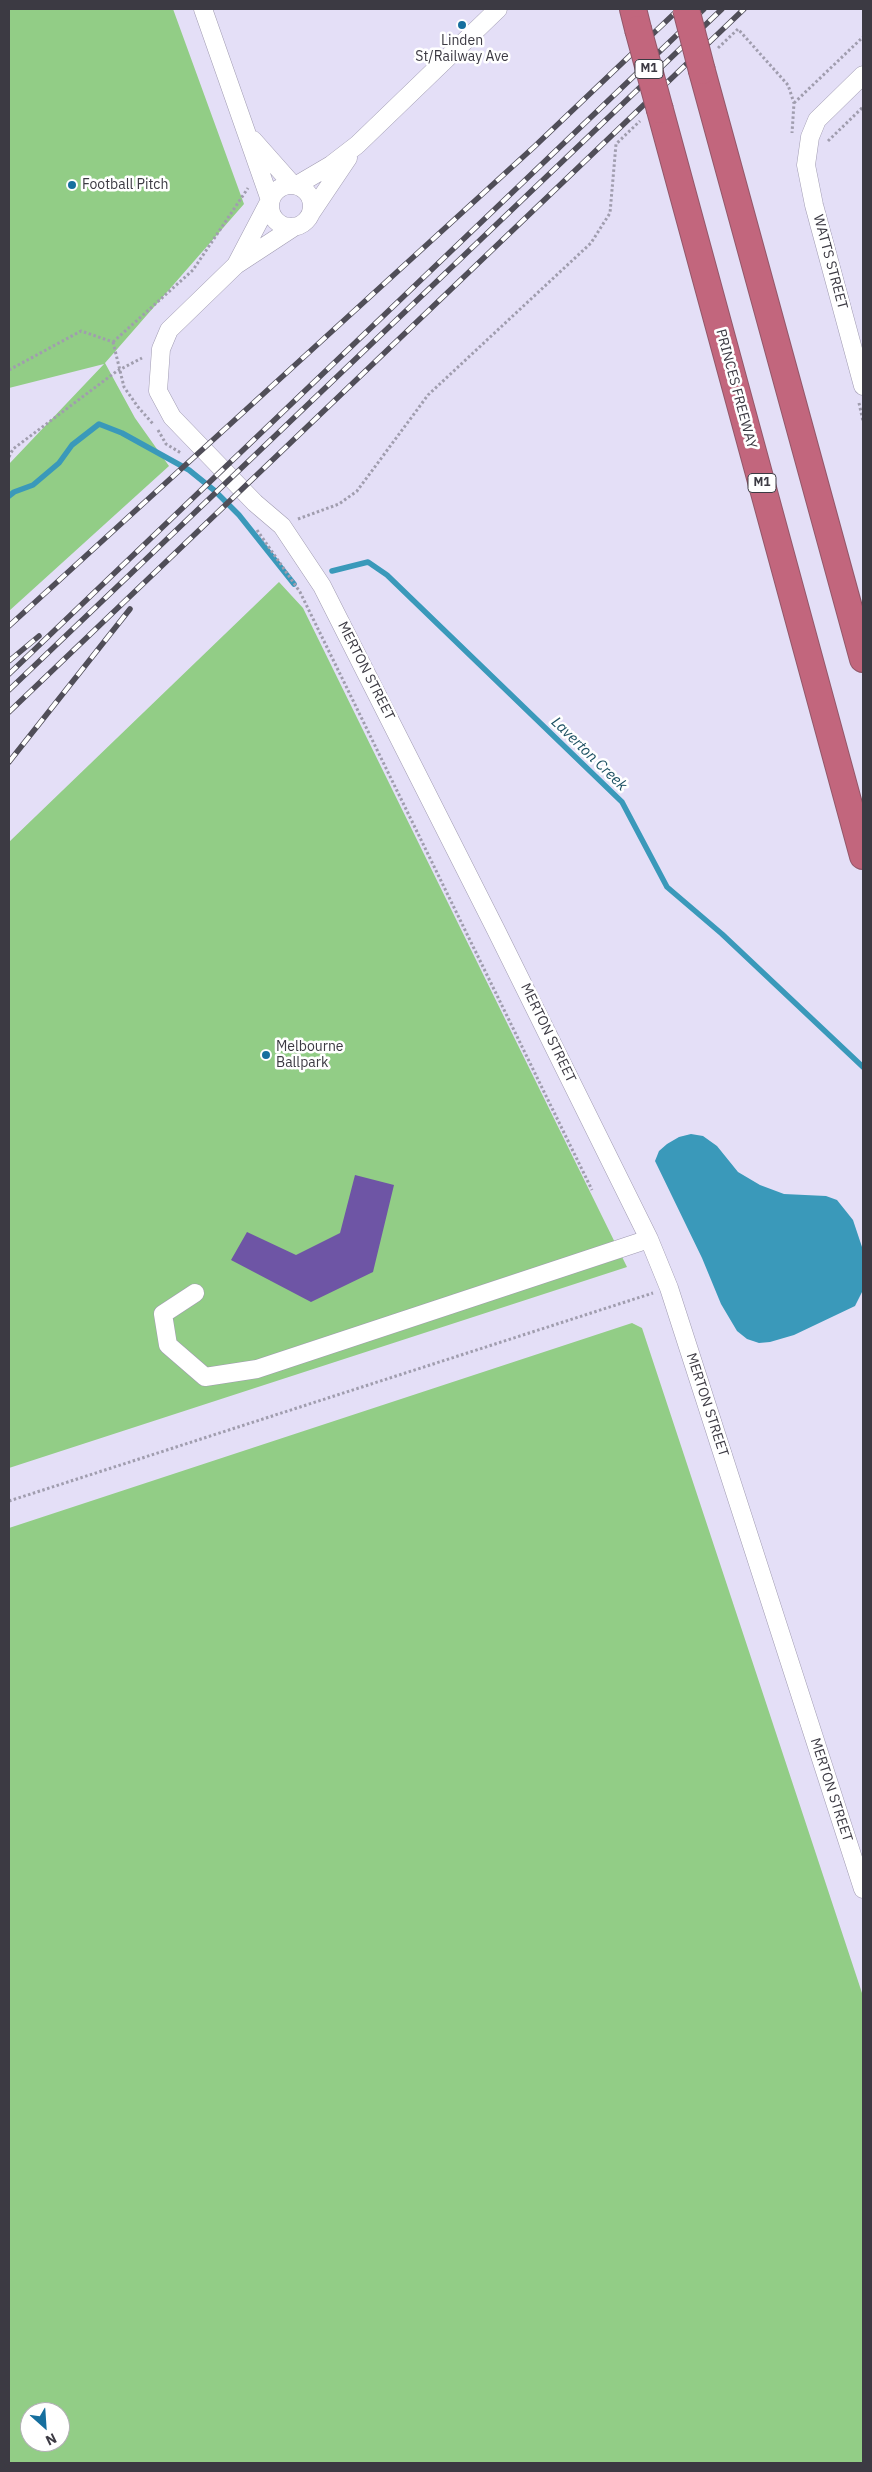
<!DOCTYPE html>
<html>
<head>
<meta charset="utf-8">
<style>
  body { margin:0 }
  #map { position:relative; width:872px; height:2472px; overflow:hidden; background:#e4dff7; font-family:"IBM Plex Sans",sans-serif }
  canvas { display:block }
  .frame { position:absolute; inset:0; border:10px solid #3c3a43; pointer-events:none }
  .north { position:absolute; left:20px; top:2402px; width:50px; height:50px; box-sizing:border-box; background:#fff; border:1px solid #b1b0b4; border-radius:50%; rotate:154deg; font-size:14px; font-weight:700; line-height:20px; text-align:center; color:#3c3a43 }
  .north::after { content:''; display:block; margin:auto; width:18px; height:22px; background:#166f9e; clip-path:polygon(50% 0,100% 100%,50% 72%,0 100%) }
</style>
</head>
<body>
<div id="map">
<canvas width="872" height="2472"></canvas>
<div class="frame"></div>
<div class="north">N</div>
</div>
<script>
const g = document.querySelector('canvas').getContext('2d');
g.lineJoin = 'round';
function fill(path, color) { g.fillStyle = color; g.fill(path, 'evenodd'); }
const shape = rows => new Path2D(rows.map(r => 'M' + r).join(''));
function stroke(path, color, width, dash) { g.strokeStyle = color; g.lineWidth = width; g.lineCap = dash ? 'butt' : 'round'; g.setLineDash(dash || []); g.stroke(path); }
function drawText(font, color, halo, rows, align = 'center') {
  g.font = font + ' "IBM Plex Sans",sans-serif'; g.lineWidth = 5; g.setLineDash([]); g.textBaseline = 'middle'; g.strokeStyle = halo; g.fillStyle = color; for (const [text, x, y, turn = 0] of rows) {
    g.save(); g.translate(x, y); g.rotate((+turn || 0) * Math.PI / 180); g.textAlign = isNaN(turn) ? turn : align; if (halo) g.strokeText(text, 0, 0); g.fillText(text, 0, 0); g.restore();
  }
}
const green = shape([
  [9,9,173,9,244,204,105,363,135,418,169,466,9,611,9,464,104,364,9,388],
  [279,582,303,608,627,1267,9,1468,9,842],
  [632,1323,642,1328,863,1996,863,2463,9,2463,9,1528],
  [30,2412,60,2412,60,2442,30,2442]
]);
const water = shape([
  [691,1134,703,1136,717,1146,738,1172,760,1185,784,1194,826,1196,837,1200,853,1220,862,1247,863,1290,855,1306,794,1335,770,1342,759,1343,747,1339,737,1331,721,1304,702,1258,655,1161,659,1151,667,1144,679,1137]
]);
const stream = shape([
  [9,496,14,492,33,485,59,463,72,445,99,424,122,433,189,470,215,491,239,515,294,584],
  [332,571,368,562,387,575,622,802,667,887,722,934,863,1067]
]);
const building = shape([
  [355,1175,394,1185,373,1272,311,1302,231,1260,247,1232,296,1255,340,1233]
]);
const path = shape([
  [718,48,738,29,788,85,794,103,792,133],
  [794,103,863,37],
  [828,141,863,107],
  [113,342,124,387,138,407,154,425],
  [113,342,193,270,248,188],
  [9,370,81,331,113,342],
  [859,403,863,421],
  [158,430,166,444,181,453],
  [9,457,13,449,117,371,142,358],
  [298,519,339,504,357,491,428,395,591,243,610,213,616,144,640,121],
  [257,530,300,592,592,1190],
  [9,1501,653,1293]
]);
const minor = shape([
  [203,9,270,200],
  [863,75,817,120,810,137,806,165,814,205,863,386],
  [253,140,292,184],
  '270 206a21 21 0 1 1 42 0a21 21 0 1 1-42 0Z',
  [297,185,331,165,357,145,498,9],
  [311,213,348,158],
  [294,227,236,265,169,330,161,349,158,391,172,417,255,503,282,526,322,586,496,930,649,1239,669,1288,863,1889],
  [236,265,269,202],
  [195,1293,163,1314,168,1345,205,1377,257,1369,649,1239]
]);
const highway = shape([
  [633,9,638,29],
  [702,71,863,659],
  [660,110,863,856]
]);
const rail = shape([
  [9,626,535,146,679,9],
  [9,661,39,636],
  [9,674,704,9],
  [9,690,722,9],
  [9,712,744,9],
  [9,762,130,609]
]);
const highwayBridge = shape([
  [686,9,702,71],
  [638,29,660,110]
]);
const markers = [
  [462,25,5,"#166f9e"],
  [72,185,5,"#166f9e"],
  [266,1055,5,"#166f9e"]
];
const shields = [
  [649,69,28],
  [762,483,28]
];
const shieldNames = [
  ["M1",649,69],
  ["M1",762,483]
];
const poiNames = [
  ["Linden",462,41,"center"],
  ["St/Railway Ave",462,57,"center"],
  ["Football Pitch",82,185],
  ["Melbourne",276,1047],
  ["Ballpark",276,1063]
];
const streetNames = [
  ["WATTS STREET",830,262,75],
  ["PRINCES FREEWAY",736,389,75],
  ["MERTON STREET",366,671,63],
  ["MERTON STREET",548,1033,64],
  ["MERTON STREET",707,1405,72],
  ["MERTON STREET",831,1790,72]
];
const waterNames = [
  ["Laverton Creek",589,754,44]
];
fill(green, '#92cd86');
fill(water, '#3a99ba');
stroke(stream, '#3a99ba', 5.5);
fill(building, '#6e55a5');
stroke(minor, '#a09bb1', 19);
stroke(highway, '#935769', 28);
stroke(path, '#a09dae', 3, [2.5, 2.5]);
stroke(minor, '#fff', 18);
stroke(highway, '#c2667d', 26);
stroke(rail, '#504e58', 5.5);
stroke(rail, '#fff', 4, [11]);
stroke(highwayBridge, '#935769', 28, []);
stroke(highwayBridge, '#c2667d', 26);
for (const [x, y, r, color] of markers) { const dot = new Path2D(); dot.arc(x, y, r, 0, 2 * Math.PI); g.fillStyle = color; g.fill(dot); stroke(dot, '#fff', 2); }
for (const [x, y, w] of shields) { const box = new Path2D(); box.roundRect(x - w / 2, y - 9.5, w, 19, 4); g.fillStyle = '#fff'; g.fill(box); stroke(box, '#3c3a43', 1); }
drawText('bold 12px', '#3c3a43', null, shieldNames);
drawText('14px', '#3c3a43', '#fff', poiNames, 'left');
drawText('14px', '#3c3a43', '#fff', streetNames);
drawText('italic 15px', '#1c5062', '#fff', waterNames);
</script>
</body>
</html>
